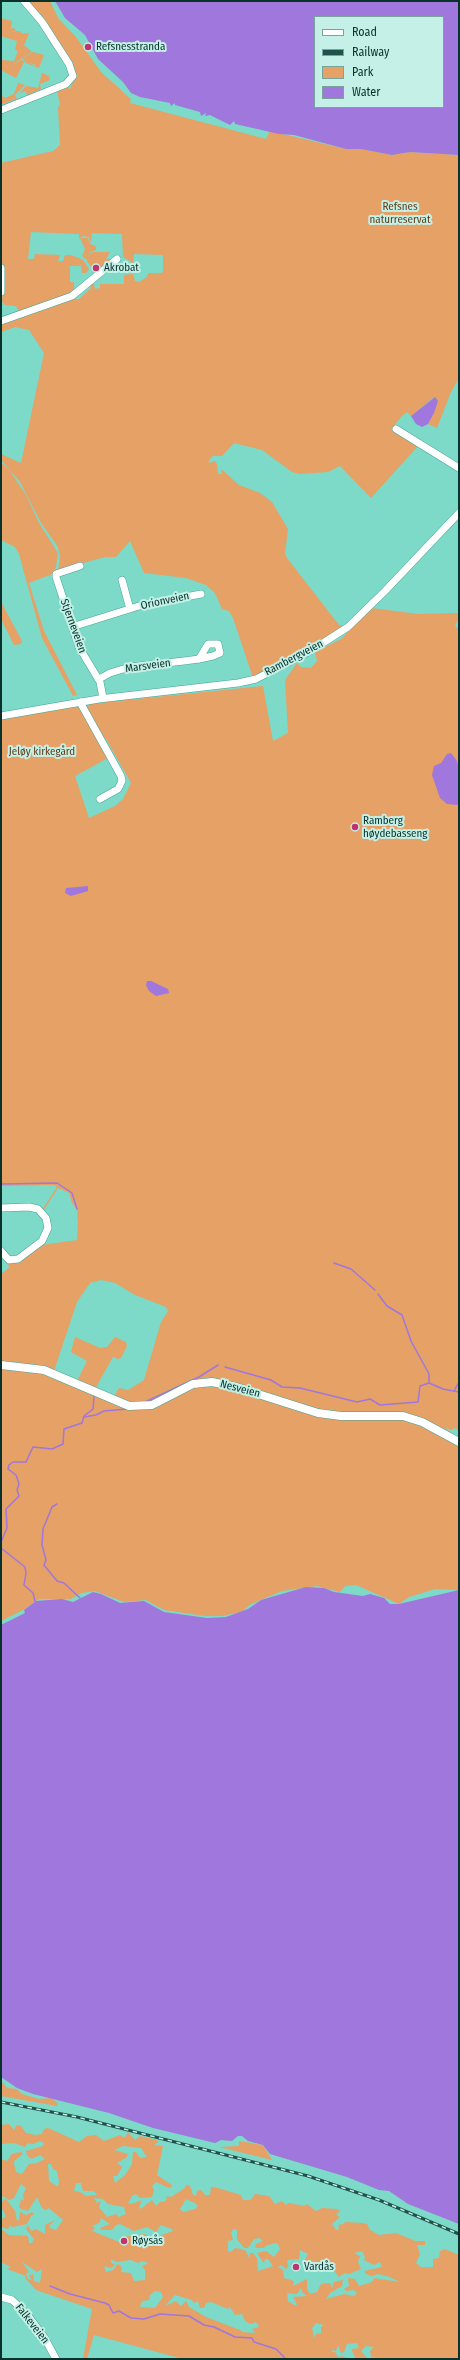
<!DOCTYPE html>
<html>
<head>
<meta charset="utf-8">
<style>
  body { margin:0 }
  #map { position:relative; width:460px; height:2360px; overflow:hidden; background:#7dd9c8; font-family:"Fira Sans Condensed",sans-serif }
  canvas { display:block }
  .frame { position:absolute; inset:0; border:2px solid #08322b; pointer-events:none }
  .legend { position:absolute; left:314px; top:16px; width:130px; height:92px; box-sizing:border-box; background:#c5f0e7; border:1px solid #79a49c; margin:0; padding:5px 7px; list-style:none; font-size:12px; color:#08322b }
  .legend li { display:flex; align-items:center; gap:8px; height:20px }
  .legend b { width:20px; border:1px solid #79a49c }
</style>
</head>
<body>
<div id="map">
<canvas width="460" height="2360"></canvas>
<div class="frame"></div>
<ul class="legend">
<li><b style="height:5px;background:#fff"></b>Road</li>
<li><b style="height:5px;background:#1f524a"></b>Railway</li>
<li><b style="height:11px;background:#e5a166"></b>Park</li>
<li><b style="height:11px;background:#a077dc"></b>Water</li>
</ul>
</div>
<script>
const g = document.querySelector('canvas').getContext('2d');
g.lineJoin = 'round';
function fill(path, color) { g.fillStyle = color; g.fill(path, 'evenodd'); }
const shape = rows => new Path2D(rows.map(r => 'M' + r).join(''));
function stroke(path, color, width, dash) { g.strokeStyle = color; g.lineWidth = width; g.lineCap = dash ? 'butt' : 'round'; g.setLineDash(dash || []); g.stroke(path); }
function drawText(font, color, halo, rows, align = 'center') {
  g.font = font + ' "Fira Sans Condensed",sans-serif'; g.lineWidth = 4; g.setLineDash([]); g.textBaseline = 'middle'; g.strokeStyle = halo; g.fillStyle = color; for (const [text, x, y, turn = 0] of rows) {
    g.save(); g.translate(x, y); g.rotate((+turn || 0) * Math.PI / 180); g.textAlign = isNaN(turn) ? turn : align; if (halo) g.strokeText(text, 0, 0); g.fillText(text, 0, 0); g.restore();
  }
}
const green = shape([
  [27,1,50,1,58,18,76,37,101,72,131,99,130,103,266,139,270,131,346,149,361,149,392,155,410,152,459,155,459,378,451,392,437,428,428,424,434,413,433,398,411,416,407,412,402,416,392,428,419,445,371,498,340,466,328,472,300,474,292,472,262,450,234,443,222,456,213,456,209,460,209,463,215,461,217,464,218,474,222,474,221,469,239,485,260,493,272,502,288,529,285,554,287,558,339,625,347,626,330,638,253,678,233,618,229,611,222,609,215,593,206,585,186,578,144,573,130,541,116,557,105,557,58,570,60,557,58,547,41,523,20,482,1,460,1,454,21,463,44,353,29,330,15,327,1,332,1,324,49,306,76,298,78,300,91,288,90,284,94,284,95,289,100,288,100,284,124,284,124,275,131,274,133,274,135,281,139,282,147,277,148,273,162,273,163,270,163,255,134,254,133,263,123,257,122,234,92,233,91,243,89,237,83,236,79,239,79,234,31,232,28,259,34,259,35,254,60,255,58,261,63,261,65,255,71,255,83,260,89,269,86,273,82,273,81,266,70,266,70,282,74,282,74,292,19,312,16,306,5,305,2,302,4,267,1,266,1,163,53,151,60,145,58,108,60,104,57,91,65,86,70,89,73,81,53,32,43,17],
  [1,18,12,21,11,29,14,28,16,31,5,33,19,31,23,34,24,33,31,34,29,34,24,45,32,52,10,66,21,60,34,64,38,68,24,62,16,78,1,70,2,60,14,61,18,51,15,50,17,41,1,36],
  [33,52,44,55,39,68,22,59],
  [42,73,49,76,50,80,40,84,41,89,27,95,25,91,20,93,26,86,38,88],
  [18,83,25,85,15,95,17,99,2,104,2,96,5,98,14,94],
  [80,238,88,238,90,244,96,246,96,250,90,252,87,260,82,256,85,249],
  [93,252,110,252,106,259,112,259,95,273,87,261,89,254],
  [1,462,10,471,26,495,39,523,58,553,55,573,29,583,44,631,77,695,73,696,42,638,19,554,15,547,1,540],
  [1,602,22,641,21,644,14,645,1,619],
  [372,608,418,614,459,613,459,620,458,619,455,626,459,629,459,1431,455,1428,451,1430,444,1427,457,1437,459,1433,459,1590,435,1589,409,1597,399,1604,356,1585,345,1586,340,1592,317,1586,282,1591,251,1604,241,1612,222,1616,205,1616,164,1610,146,1600,124,1602,95,1591,81,1593,71,1599,39,1599,23,1610,1,1621,1,1274,10,1267,3,1258,8,1261,42,1245,77,1240,78,1224,77,1210,72,1203,69,1193,58,1188,43,1211,42,1210,57,1187,54,1185,1,1186,1,719,78,705,110,757,75,776,89,818,115,806,123,799,131,783,106,739,103,738,86,706,88,704,263,686,273,741,288,733,285,680,297,663,301,667,311,668,317,661,315,652,341,639],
  [101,1280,115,1283,135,1295,166,1307,168,1311,161,1322,144,1380,128,1390,119,1388,113,1398,95,1389,113,1357,118,1359,121,1358,127,1346,126,1342,115,1337,107,1347,100,1348,75,1337,71,1352,87,1361,77,1381,54,1371,77,1302,90,1283],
  [1,2081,7,2088,17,2089,22,2094,39,2099,52,2098,58,2104,57,2106,1,2096],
  [9,2124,14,2130,17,2125,21,2126,26,2133,35,2135,42,2134,44,2129,48,2128,79,2142,87,2136,96,2135,104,2141,120,2135,125,2138,128,2132,135,2140,140,2136,157,2140,158,2142,154,2145,163,2146,157,2175,173,2186,169,2188,156,2182,152,2186,154,2190,152,2197,140,2198,136,2194,132,2196,128,2203,132,2204,142,2200,139,2207,141,2209,152,2200,156,2206,160,2202,166,2201,167,2196,171,2197,185,2188,186,2185,190,2186,193,2195,196,2196,197,2191,201,2190,205,2195,210,2195,211,2187,218,2188,241,2195,243,2200,251,2200,255,2194,269,2196,275,2204,282,2201,286,2205,289,2203,304,2206,307,2204,316,2211,322,2208,337,2209,340,2211,336,2215,340,2217,332,2224,336,2230,339,2230,338,2225,344,2224,345,2222,362,2223,367,2224,370,2230,379,2235,396,2233,415,2241,425,2241,425,2245,417,2245,420,2254,416,2263,421,2267,433,2267,433,2259,439,2258,440,2251,445,2249,459,2255,459,2358,383,2359,371,2357,370,2351,374,2347,366,2346,361,2351,368,2359,356,2359,352,2351,352,2349,359,2348,357,2343,347,2344,344,2352,341,2353,338,2345,336,2351,332,2350,332,2352,335,2352,338,2357,342,2356,350,2359,183,2359,94,2335,87,2359,83,2359,92,2309,36,2290,25,2278,26,2276,7,2269,11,2267,1,2262,1,2229,9,2235,28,2236,29,2243,32,2243,34,2239,26,2229,28,2225,31,2231,36,2229,45,2234,45,2225,55,2220,50,2225,50,2228,56,2230,63,2220,49,2208,46,2210,42,2208,37,2197,28,2211,19,2208,21,2199,24,2201,23,2195,26,2188,21,2184,14,2198,9,2200,3,2196,1,2198,1,2159,7,2161,12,2154,21,2152,23,2154,14,2161,14,2164,16,2172,22,2174,29,2164,37,2163,45,2159,40,2155,31,2159,27,2155,26,2151,43,2146,44,2143,40,2141,33,2144,28,2143,25,2147,14,2143,1,2144,1,2125],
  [123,2146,141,2148,147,2157,140,2158,136,2152,133,2152,132,2164,125,2175,115,2183,113,2176,117,2176,122,2167,117,2163,127,2157,128,2154,114,2150],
  [48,2164,51,2164,53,2169,57,2171,59,2181,58,2187,49,2181],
  [76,2183,81,2183,83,2191,94,2191,97,2195,86,2196,80,2192,74,2191],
  [94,2198,103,2199,108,2204,124,2207,126,2214,119,2217,116,2214,107,2217,99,2207,101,2201,97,2203],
  [186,2199,195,2203,198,2206,195,2209,183,2212,180,2209],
  [101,2218,110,2224,100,2228,101,2230,112,2230,116,2225,120,2224,134,2231,147,2227,156,2232,161,2225,172,2229,173,2231,159,2236,163,2241,161,2246,145,2234,123,2237,121,2239,125,2243,119,2242,92,2231,95,2228,92,2226,99,2223],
  [233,2229,237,2230,237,2239,244,2248,248,2248,254,2239,259,2238,263,2241,256,2244,255,2247,257,2248,264,2248,265,2246,275,2243,278,2244,280,2249,274,2257,266,2251,257,2253,264,2263,265,2259,268,2259,273,2266,258,2271,257,2258,253,2253,250,2253,249,2258,246,2251,241,2249,235,2248,231,2252,228,2251,228,2241,233,2240,231,2232],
  [300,2250,308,2254,304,2262,315,2261,314,2263,317,2272,335,2272,339,2277,345,2273,349,2274,361,2269,358,2262,360,2256,354,2253,362,2251,365,2257,364,2260,374,2265,380,2262,382,2267,364,2271,366,2274,372,2276,378,2274,387,2276,400,2282,374,2278,372,2282,359,2286,355,2279,348,2278,349,2286,344,2289,346,2291,354,2290,357,2293,354,2296,344,2294,326,2299,330,2293,342,2286,343,2280,334,2282,332,2288,330,2283,321,2284,317,2292,310,2294,307,2289,307,2279,293,2286,294,2281,284,2278,283,2270,278,2267,281,2265,286,2269,288,2267,287,2260,299,2259],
  [111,2259,116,2262,131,2260,138,2263,142,2261,149,2263,142,2266,145,2270,145,2280,134,2281,131,2273,121,2272,122,2267,118,2264,113,2270,106,2272,104,2266,111,2268,115,2265,111,2263],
  [22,2262,37,2272,42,2269,40,2283,34,2281,33,2274,29,2276,32,2280,28,2279,26,2274,29,2272],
  [301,2288,302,2292,307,2296,293,2297,297,2305,294,2305,288,2301,287,2293,297,2294],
  [155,2291,161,2292,163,2297,155,2308,140,2307,142,2301,149,2300,150,2295],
  [175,2295,192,2300,194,2303,198,2301,200,2308,204,2308,206,2303,211,2302,228,2309,230,2307,235,2315,242,2314,245,2321,250,2324,256,2322,259,2327,252,2329,255,2333,242,2332,240,2330,206,2317,189,2307,186,2301,181,2306,176,2301,165,2306],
  [316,2323,324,2325,321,2327,321,2333,316,2334,314,2338,312,2328],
  [239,2141,263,2145,272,2160,219,2147,239,2146],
  [6,2199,15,2211,17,2221,19,2220,20,2212,26,2215,32,2212,34,2214,31,2216,27,2224,12,2227,10,2225,8,2229,1,2227,1,2219,6,2217,1,2206,3,2200]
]);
const water = shape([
  [55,1,459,1,459,155,410,152,392,155,361,149,346,149,294,135,279,134,235,124,234,121,230,125,210,115,205,116,206,113,201,116,200,112,175,105,175,103,171,106,170,103,140,97,131,93,123,82,98,59,85,35,65,18],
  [315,17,443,17,443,107,315,107],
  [435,397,438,401,434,413,428,424,422,427,416,424,411,416],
  [451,753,457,761,459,772,458,805,447,804,440,798,432,775,434,766,441,763,447,754],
  [88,886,88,891,71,896,65,893,66,888],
  [147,981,151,981,168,989,169,993,156,996,149,991,146,985],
  [306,1587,324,1588,334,1592,363,1596,370,1594,384,1598,390,1604,399,1604,459,1590,459,2224,408,2204,389,2191,379,2190,347,2177,270,2154,263,2145,248,2141,242,2136,238,2136,232,2141,221,2140,215,2143,153,2128,109,2113,33,2094,17,2088,1,2077,1,1625,25,1613,24,1610,36,1601,62,1599,73,1602,93,1592,101,1594,120,1603,144,1601,164,1612,207,1618,226,1617,248,1609,261,1600]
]);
const stream = shape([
  [1,1184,57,1183,72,1193,77,1209],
  [334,1263,351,1269,375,1290],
  [378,1294,387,1306,402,1315,411,1341,429,1374,429,1383],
  [225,1367,271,1380,282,1387,300,1388,357,1402,370,1399,380,1405,418,1402,420,1386,429,1383,443,1389,459,1392],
  [454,1391,459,1382],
  [147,1401,199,1377,218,1365],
  [84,1417,96,1415,104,1411,127,1409],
  [57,1504,52,1507,43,1529,42,1545,46,1560,44,1565,57,1581,64,1583,80,1598],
  [1,1542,7,1528,6,1509,19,1496,17,1490,19,1484,16,1475,8,1469,9,1465,13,1462,26,1462,33,1447,52,1449,63,1444,64,1429,82,1423,84,1416,93,1409,94,1396],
  [1,1548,25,1567,26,1573,24,1585,33,1593,35,1601],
  [50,2286,70,2294,105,2303,109,2305,113,2313,119,2311,131,2318,144,2319,160,2314,189,2316,204,2325,214,2327,235,2337,252,2338,254,2342,276,2349,286,2359]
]);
const minor = shape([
  [1,110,66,84,73,76,69,64,42,22,24,1],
  [1,268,1,292],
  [1,321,72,296,117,259],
  [396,429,459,468],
  [80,566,56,574,56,577,79,647,100,682,103,698],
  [122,580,130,609],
  [72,627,139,606,201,594],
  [99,679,110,673,130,667,184,661,199,659,213,656,220,653,218,644,208,644,199,659],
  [80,702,121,776,122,781,118,789,100,799],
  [1,716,99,699,238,683,256,679,312,650,348,627,385,591,459,513],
  [1,1208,29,1207,38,1209,46,1218,48,1228,42,1241,18,1259,9,1260,1,1251],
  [1,2297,12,2300,26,2313,44,2337,56,2359]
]);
const major = shape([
  [1,1365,44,1370,129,1406,152,1405,193,1384,212,1382,236,1387,318,1413,341,1416,403,1416,422,1422,459,1442]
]);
const rail = shape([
  [1,2102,77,2117,308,2176,379,2200,459,2234]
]);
const markers = [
  [88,47,4,"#bf346c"],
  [96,268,4,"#bf346c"],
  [355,827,4,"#bf346c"],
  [124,2241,4,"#bf346c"],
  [296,2267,4,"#bf346c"]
];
const poiNames = [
  ["Refsnesstranda",96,47],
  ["Akrobat",104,268],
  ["Ramberg",363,821],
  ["høydebasseng",363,834],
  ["Røysås",132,2241],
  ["Vardås",304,2267]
];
const parkNames = [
  ["Refsnes",400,207],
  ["naturreservat",400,220],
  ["Jeløy kirkegård",42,752]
];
const streetNames = [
  ["Orionveien",165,601,-12],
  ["Stjerneveien",73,626,70],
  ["Rambergveien",294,658,-28],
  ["Marsveien",148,666,-8],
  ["Nesveien",240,1389,15],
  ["Falkeveien",32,2324,52]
];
fill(green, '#e5a166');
fill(water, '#a077dc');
stroke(stream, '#a077dc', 1.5);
stroke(minor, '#47a494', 8);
stroke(major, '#47a494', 9);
stroke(minor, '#fff', 7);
stroke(major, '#fff', 8);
stroke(rail, '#1f524a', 3);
stroke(rail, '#c5f0e7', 1.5, [4.5]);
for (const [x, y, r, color] of markers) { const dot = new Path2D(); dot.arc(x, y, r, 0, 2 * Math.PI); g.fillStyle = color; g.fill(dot); stroke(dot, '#c5f0e7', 1.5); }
drawText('11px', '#08322b', '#c5f0e7', poiNames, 'left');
drawText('11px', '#613b18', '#c5f0e7', parkNames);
drawText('11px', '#08322b', '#c5f0e7', streetNames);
</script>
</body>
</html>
